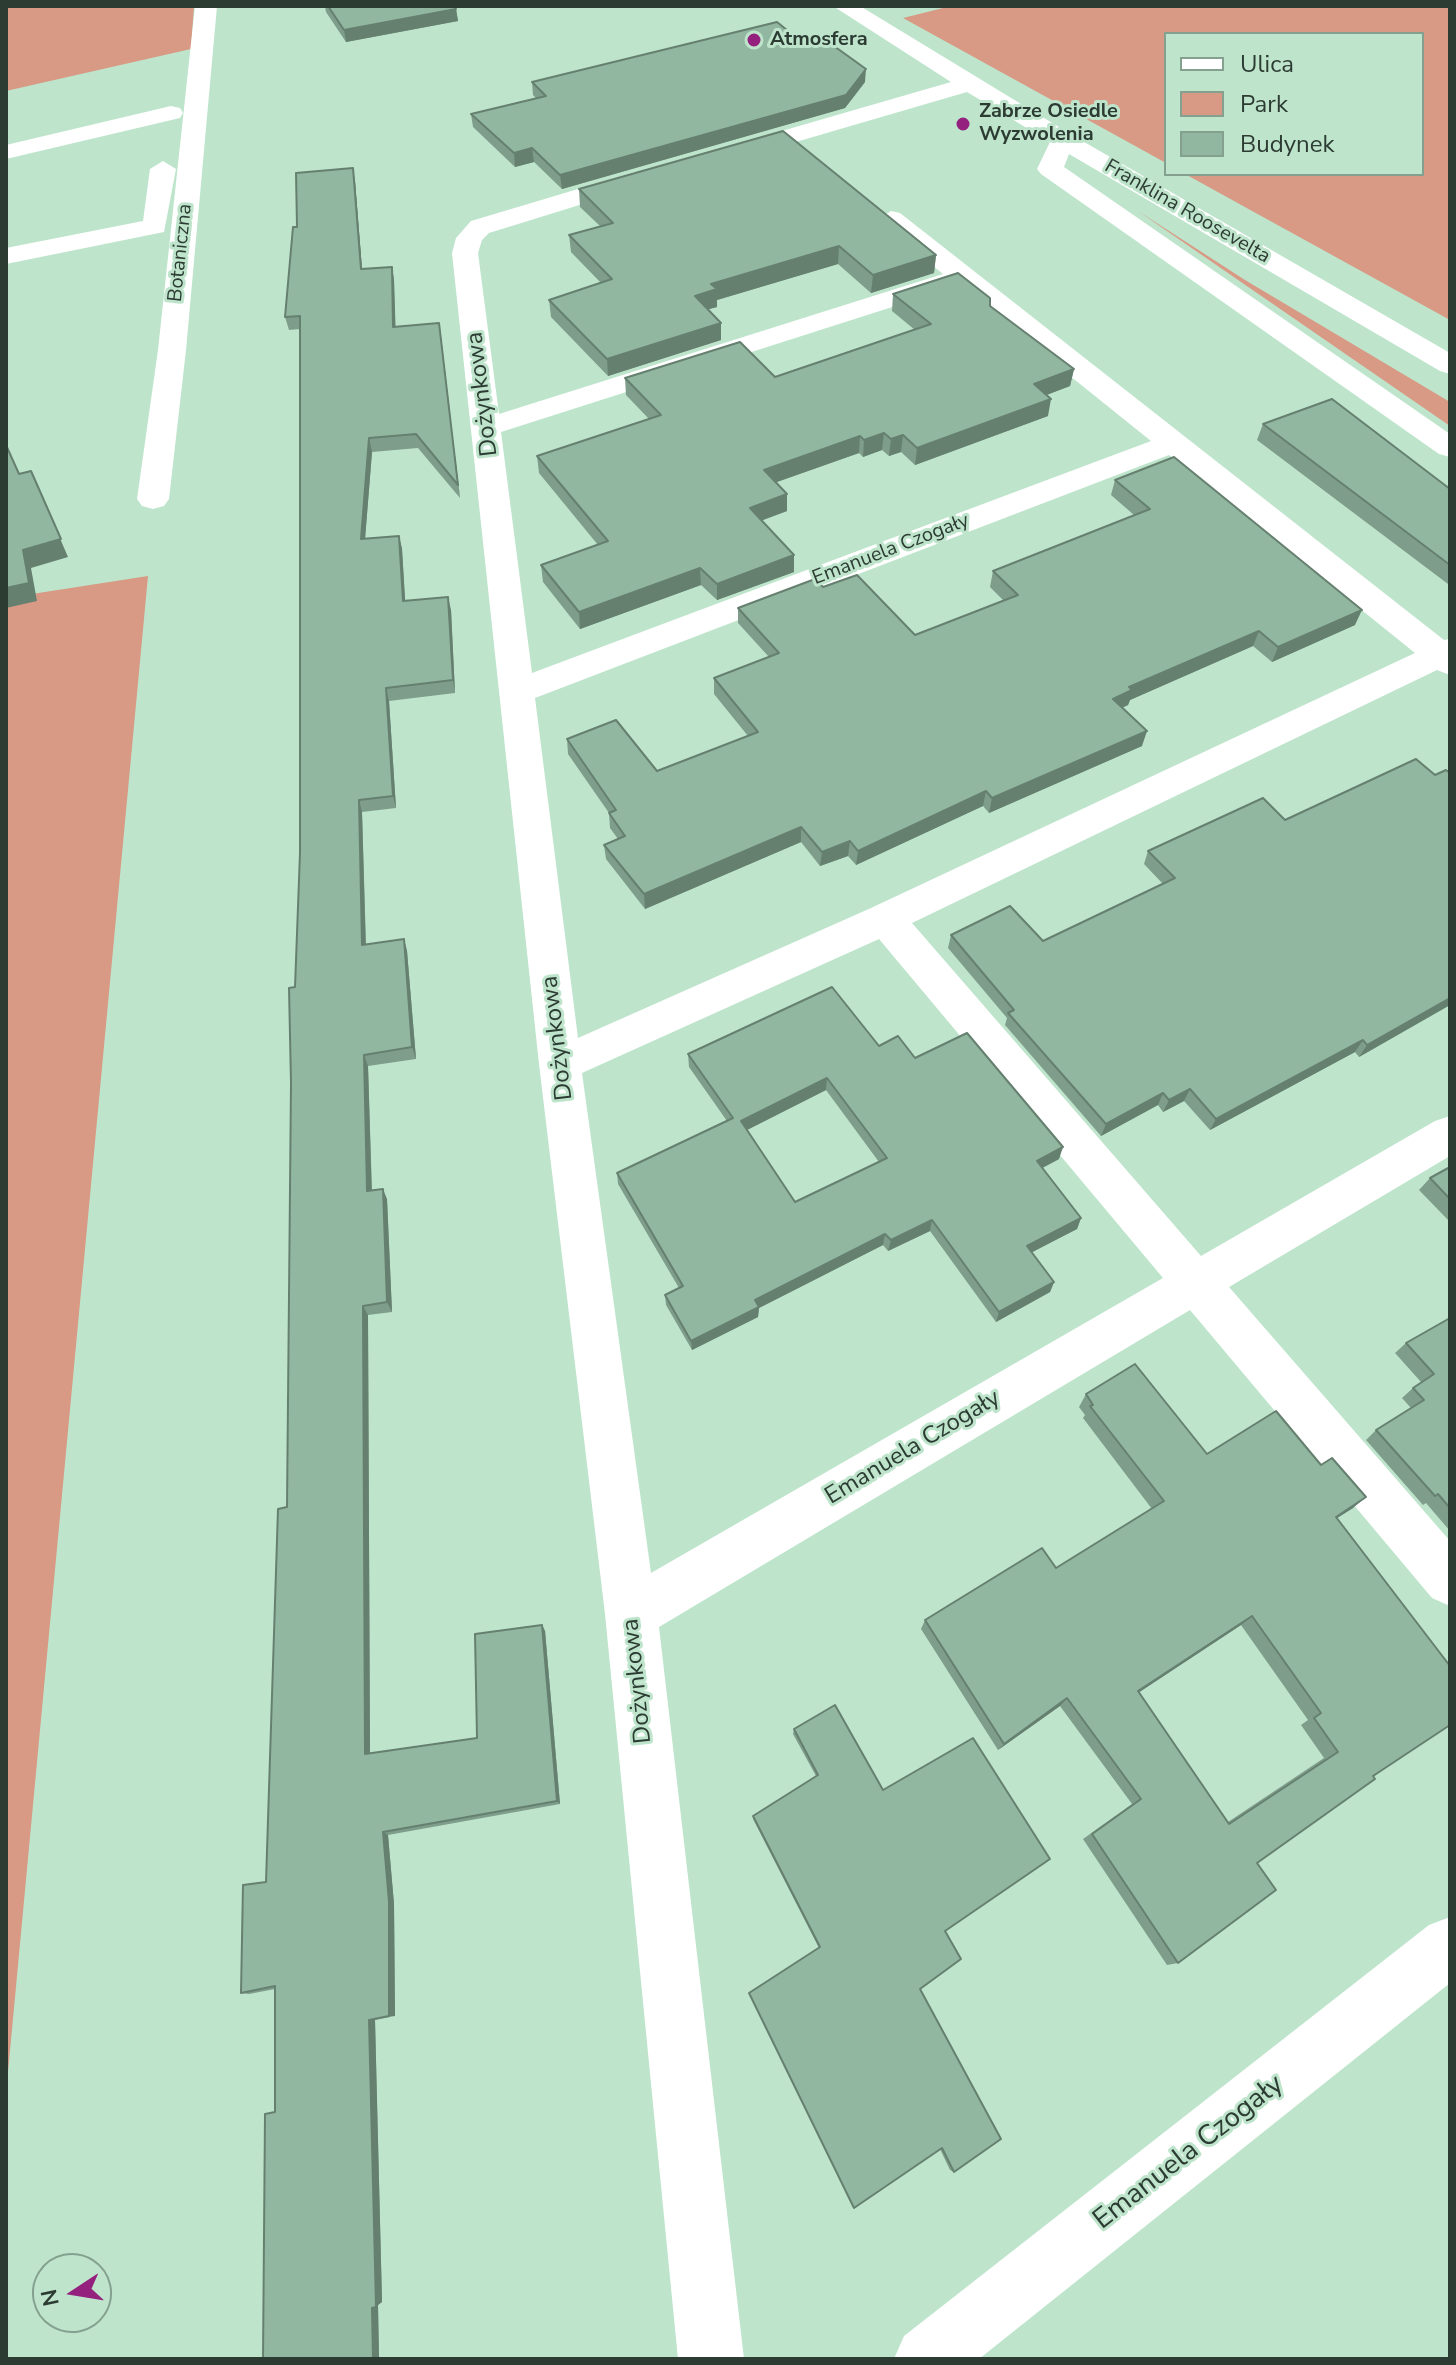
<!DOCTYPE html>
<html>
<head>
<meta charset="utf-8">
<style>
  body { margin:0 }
  #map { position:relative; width:1456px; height:2365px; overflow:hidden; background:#bee5cc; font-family:"Nunito Sans",sans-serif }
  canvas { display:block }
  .frame { position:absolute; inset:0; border:8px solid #2d3c33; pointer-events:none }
  .legend { position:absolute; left:1164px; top:32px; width:260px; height:144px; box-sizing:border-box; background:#bee5cc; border:2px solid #84a18f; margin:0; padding:10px 14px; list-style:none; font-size:24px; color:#2d3c33 }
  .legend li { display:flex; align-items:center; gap:16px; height:40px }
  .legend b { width:40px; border:2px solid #84a18f }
  .north { position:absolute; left:32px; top:2253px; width:80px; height:80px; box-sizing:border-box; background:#bee5cc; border:2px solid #84a18f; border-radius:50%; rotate:258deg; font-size:22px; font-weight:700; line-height:32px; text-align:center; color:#2d3c33 }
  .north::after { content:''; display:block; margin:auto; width:28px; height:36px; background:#95217e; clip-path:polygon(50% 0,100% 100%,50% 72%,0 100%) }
</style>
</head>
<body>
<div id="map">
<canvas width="1456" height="2365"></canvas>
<div class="frame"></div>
<ul class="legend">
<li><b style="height:10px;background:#fff"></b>Ulica</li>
<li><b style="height:22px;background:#d89985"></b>Park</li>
<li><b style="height:22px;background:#92b7a0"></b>Budynek</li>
</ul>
<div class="north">N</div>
</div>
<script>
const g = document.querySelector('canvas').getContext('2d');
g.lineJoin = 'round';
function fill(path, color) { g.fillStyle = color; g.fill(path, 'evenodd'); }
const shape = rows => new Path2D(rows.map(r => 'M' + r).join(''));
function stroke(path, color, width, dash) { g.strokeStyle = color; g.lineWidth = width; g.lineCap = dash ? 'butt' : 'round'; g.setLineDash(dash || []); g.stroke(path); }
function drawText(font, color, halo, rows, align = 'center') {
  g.font = font + ' "Nunito Sans",sans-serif'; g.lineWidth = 6; g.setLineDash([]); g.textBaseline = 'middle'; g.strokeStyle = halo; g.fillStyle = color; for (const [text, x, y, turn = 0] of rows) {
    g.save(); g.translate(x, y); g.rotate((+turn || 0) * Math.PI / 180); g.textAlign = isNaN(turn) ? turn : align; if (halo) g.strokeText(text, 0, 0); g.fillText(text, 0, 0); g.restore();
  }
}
const green = shape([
  [6,6,194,6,191,49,6,91],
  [951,6,1450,6,1450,320,1185,174,1422,174,1422,34,1166,34,1166,163,903,18],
  [1138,211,1245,280,1450,402,1450,426],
  [148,576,8,2072,6,2080,6,598]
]);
const minor = shape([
  [195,6,217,6,186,350,169,499,164,506,153,509,142,506,137,499,158,350,195,6],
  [833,6,860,6,1072,135,1450,353,1450,374,1440,371,1069,154,1064,167,1450,434,1450,457,1439,454,1041,174,1037,169,1050,142,967,92,741,158,723,158,720,153,723,148,951,82,833,6],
  [171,106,180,108,183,113,180,118,6,159,6,145,171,106],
  [163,161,176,169,164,232,6,264,6,248,143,221,150,169,163,161],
  [635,172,648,180,644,185,489,233,482,240,478,253,499,414,943,274,882,225,878,219,891,211,900,213,1444,640,1450,639,1450,675,1437,670,912,923,1201,1256,1435,1121,1450,1116,1450,1156,1229,1287,1450,1541,1450,1606,1432,1598,1190,1310,659,1627,744,2359,678,2359,605,1614,539,1064,452,253,456,238,471,221,635,172],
  [958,286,1151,441,532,673,501,432,958,286],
  [1169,455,1415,653,871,908,578,1038,535,698,1169,455],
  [879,939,1163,1278,651,1573,582,1073,879,939],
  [1450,1917,1450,1983,979,2359,894,2359,904,2336,1429,1925,1450,1917]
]);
const wall = shape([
  [325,6,454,6,456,9,458,21,346,42,326,12],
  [803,43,865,82,845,108,562,189,534,162,515,167,473,127,471,114,536,98,533,95,532,82],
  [355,181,362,269,392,267,394,280,395,327,439,323,460,498,418,448,372,452,365,539,399,536,402,549,405,601,451,610,455,693,389,701,396,808,362,812,366,944,404,939,407,951,416,1059,368,1066,372,1191,387,1199,392,1312,368,1315,370,1753,477,1738,542,1625,545,1631,560,1804,388,1835,394,1904,395,2016,375,2020,382,2302,378,2305,379,2359,256,2359,263,2357,275,2112,275,1989,249,1994,241,1993,266,1882,287,1507,295,987,300,853,300,329,289,330,285,317,297,227],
  [579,189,936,255,934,273,871,293,838,264,717,300,717,307,708,309,721,323,721,340,608,376,551,317,549,300,601,283,571,252,569,235,600,226,580,207],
  [893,294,990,306,1074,369,1070,386,1046,395,1048,416,915,465,901,452,889,456,882,450,863,457,859,453,776,482,787,494,787,511,762,520,794,572,717,600,701,585,580,629,543,582,541,565,598,545,539,473,537,456,649,419,626,395,625,378,775,377,915,330,892,311],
  [1263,424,1450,489,1450,583,1448,584,1257,440],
  [1115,480,1355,625,1272,662,1253,646,1130,700,1128,705,1122,708,1142,746,989,813,983,806,856,865,848,856,820,866,801,842,645,909,606,859,604,845,618,839,610,828,609,813,568,754,567,739,657,771,748,736,714,694,714,678,769,657,738,623,738,608,823,587,915,635,1004,601,990,587,993,571,1134,515,1111,495],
  [1450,773,1450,1005,1359,1057,1355,1052,1210,1130,1184,1101,1163,1112,1158,1105,1101,1136,1005,1025,1007,1018,948,948,951,935,1043,941,1163,884,1144,864,1148,851,1285,820,1435,775],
  [879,1046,915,1058,1059,1159,1042,1168,1081,1218,1077,1229,1031,1252,1054,1282,1050,1292,996,1322,930,1231,888,1251,883,1245,759,1308,758,1317,692,1350,666,1305,665,1295,679,1288,618,1184,617,1173,727,1121,689,1067,688,1054],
  [826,1090,879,1162,795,1202,747,1130],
  [1450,1167,1450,1222,1419,1190,1430,1178],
  [1450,1318,1450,1531,1426,1503,1423,1505,1366,1440,1376,1430,1411,1408,1402,1398,1413,1388,1421,1382,1395,1353,1406,1343],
  [1086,1394,1207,1454,1353,1508,1337,1518,1373,1776,1257,1863,1178,1963,1167,1965,1083,1839,1132,1804,1060,1706,998,1750,921,1629,925,1620,1056,1568,1152,1509,1083,1418,1085,1415,1079,1407],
  [1241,1625,1308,1720,1301,1725,1324,1758,1228,1822,1139,1692],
  [794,1729,945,1931,920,1989,954,2172,950,2170,940,2149,854,2208,749,1993,819,1948,753,1819,753,1816,816,1776,793,1734]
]);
const shadedWall = shape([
  [456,9,458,21,346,42,344,30],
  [866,69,865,82,845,108,562,189,560,175],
  [532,148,534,162,515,167,514,153],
  [353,168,355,181,363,282,361,269],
  [839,246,838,264,717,300,717,307,695,313,695,296,711,284],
  [936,255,934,273,871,293,873,275],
  [392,267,394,280,396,340,393,327],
  [439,323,441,336,460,498,458,485],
  [721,323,721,340,608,376,607,359],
  [1074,369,1070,386,1031,401,1034,384],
  [1051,399,1048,416,915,465,917,448],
  [884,433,882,450,863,457,864,440],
  [903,435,901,452,889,456,891,439],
  [860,436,859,453,763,487,764,470],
  [369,438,372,452,364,552,361,539],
  [31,471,68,557,31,568,37,601,6,608,6,588,23,550],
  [787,494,787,511,750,525,750,508],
  [399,536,402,549,406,614,403,601],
  [794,555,794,572,717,600,717,584],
  [700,568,701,585,580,629,579,612],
  [448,597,451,610,455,693,453,680],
  [1362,610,1355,625,1272,662,1278,647],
  [1259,631,1253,646,1130,700,1128,705,1108,714,1113,699,1129,687],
  [386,688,389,701,396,808,393,796],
  [1147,731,1142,746,989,813,992,798],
  [986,791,983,806,856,865,858,851],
  [359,800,362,812,366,956,362,945],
  [801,827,801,842,645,909,644,894],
  [850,841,848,856,820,866,822,852],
  [404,939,407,951,416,1059,412,1047],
  [1450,998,1450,1005,1359,1057,1367,1045],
  [1363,1040,1355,1052,1210,1130,1216,1119],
  [364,1055,368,1066,372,1201,367,1191],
  [827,1078,826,1090,741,1133,741,1121],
  [1190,1089,1184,1101,1163,1112,1169,1100],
  [1163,1093,1158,1105,1101,1136,1106,1124],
  [1063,1147,1059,1159,1033,1173,1037,1161],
  [383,1189,387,1199,392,1312,387,1302],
  [1081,1218,1077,1229,1023,1257,1027,1246],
  [932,1220,930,1231,888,1251,891,1240],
  [885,1234,883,1245,759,1308,758,1317,692,1350,691,1341,755,1300],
  [1054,1282,1050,1292,996,1322,999,1312],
  [363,1306,368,1315,370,1758,365,1754],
  [1366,1497,1353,1508,1323,1527,1336,1517],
  [1252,1616,1241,1625,1129,1699,1138,1691],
  [542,1625,545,1631,560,1804,557,1801],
  [1067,1698,1060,1706,998,1750,1004,1744],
  [383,1832,388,1835,394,1904,395,2016,389,2016],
  [369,2020,375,2020,382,2302,378,2305,379,2359,373,2359]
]);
const building = shape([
  [328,6,454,6,456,9,344,30,328,6],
  [777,22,803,43,827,41,866,69,846,95,560,175,532,148,514,153,471,114,546,96,532,82,777,22],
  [783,131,936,255,873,275,839,246,711,284,717,289,695,296,721,323,607,359,549,300,612,279,569,235,613,223,579,189,783,131],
  [353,168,361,269,392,267,393,327,439,323,458,485,416,434,369,438,361,539,399,536,403,601,448,597,453,680,386,688,393,796,359,800,362,945,404,939,412,1047,364,1055,367,1191,383,1189,387,1302,363,1306,365,1754,477,1738,475,1634,542,1625,557,1801,383,1832,389,1902,389,2016,369,2020,376,2307,372,2308,373,2359,263,2359,265,2114,275,2112,275,1986,241,1993,243,1885,266,1882,278,1509,287,1507,291,1083,289,988,295,987,300,853,300,316,285,317,293,227,297,227,296,173,353,168],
  [958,273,990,298,990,306,1074,369,1034,384,1051,399,917,448,903,435,891,439,884,433,864,440,860,436,764,470,787,494,750,508,794,555,717,584,700,568,579,612,541,565,608,541,537,456,661,415,625,378,740,342,775,377,931,324,893,294,958,273],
  [1332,399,1450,489,1450,565,1263,424,1332,399],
  [6,445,19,474,31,471,61,539,23,550,29,583,6,588,6,445],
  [1174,457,1362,610,1278,647,1259,631,1129,687,1132,690,1113,699,1147,731,992,798,986,791,858,851,850,841,822,852,801,827,644,894,604,845,625,836,609,813,616,810,567,739,616,720,657,771,758,732,714,678,779,653,738,608,815,579,823,587,857,575,915,635,1018,595,993,571,1150,509,1115,480,1174,457],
  [1416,759,1435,775,1446,770,1450,773,1450,998,1367,1045,1363,1040,1216,1119,1190,1089,1169,1100,1163,1093,1106,1124,1008,1013,1014,1010,951,935,1010,906,1043,941,1175,878,1148,851,1263,798,1285,820,1416,759],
  [832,987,879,1046,898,1036,915,1058,967,1033,1063,1147,1037,1161,1081,1218,1027,1246,1054,1282,999,1312,932,1220,891,1240,885,1234,755,1300,759,1307,691,1341,665,1295,683,1286,617,1173,733,1118,688,1054,832,987],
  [827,1078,887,1158,795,1202,741,1121,827,1078],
  [1450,1167,1450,1199,1430,1178,1450,1167],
  [1450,1318,1450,1508,1438,1494,1435,1496,1376,1430,1424,1400,1413,1388,1434,1374,1406,1343,1450,1318],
  [1135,1364,1207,1454,1276,1411,1321,1465,1332,1458,1366,1497,1336,1517,1450,1666,1450,1725,1373,1776,1375,1779,1257,1863,1276,1890,1178,1963,1092,1834,1141,1799,1067,1698,1004,1744,925,1620,1042,1548,1056,1568,1164,1501,1090,1406,1093,1405,1086,1394,1135,1364],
  [1252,1616,1321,1713,1314,1718,1338,1752,1229,1824,1138,1691,1252,1616],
  [835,1705,883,1790,973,1738,1050,1859,945,1931,961,1959,920,1989,1001,2139,954,2172,942,2148,854,2208,749,1993,820,1947,753,1816,818,1775,794,1729,835,1705]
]);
const markers = [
  [754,40,8,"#95217e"],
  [963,124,8,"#95217e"]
];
const farPoinames = [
  ["Atmosfera",770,40],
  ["Zabrze Osiedle",979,112],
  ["Wyzwolenia",979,135]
];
const farStreetnames = [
  ["Franklina Roosevelta",1187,212,30],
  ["Botaniczna",181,253,-84],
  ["Emanuela Czogały",891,550,-21]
];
const streetNames = [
  ["Dożynkowa",483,394,-97],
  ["Dożynkowa",558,1038,-97],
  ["Emanuela Czogały",913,1448,-31],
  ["Dożynkowa",638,1681,-96]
];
const nearStreetnames = [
  ["Emanuela Czogały",1189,2153,-38]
];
fill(green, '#d89985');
fill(minor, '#fff');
fill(wall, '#7e9d8a');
fill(shadedWall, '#668070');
fill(building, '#92b7a0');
stroke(building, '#668070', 2);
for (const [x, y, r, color] of markers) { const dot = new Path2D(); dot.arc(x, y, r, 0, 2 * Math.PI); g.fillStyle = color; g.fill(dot); stroke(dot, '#bee5cc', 3); }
drawText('bold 20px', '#2d3c33', '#bee5cc', farPoinames, 'left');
drawText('20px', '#2d3c33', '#bee5cc', farStreetnames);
drawText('24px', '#2d3c33', '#bee5cc', streetNames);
drawText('28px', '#2d3c33', '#bee5cc', nearStreetnames);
</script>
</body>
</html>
